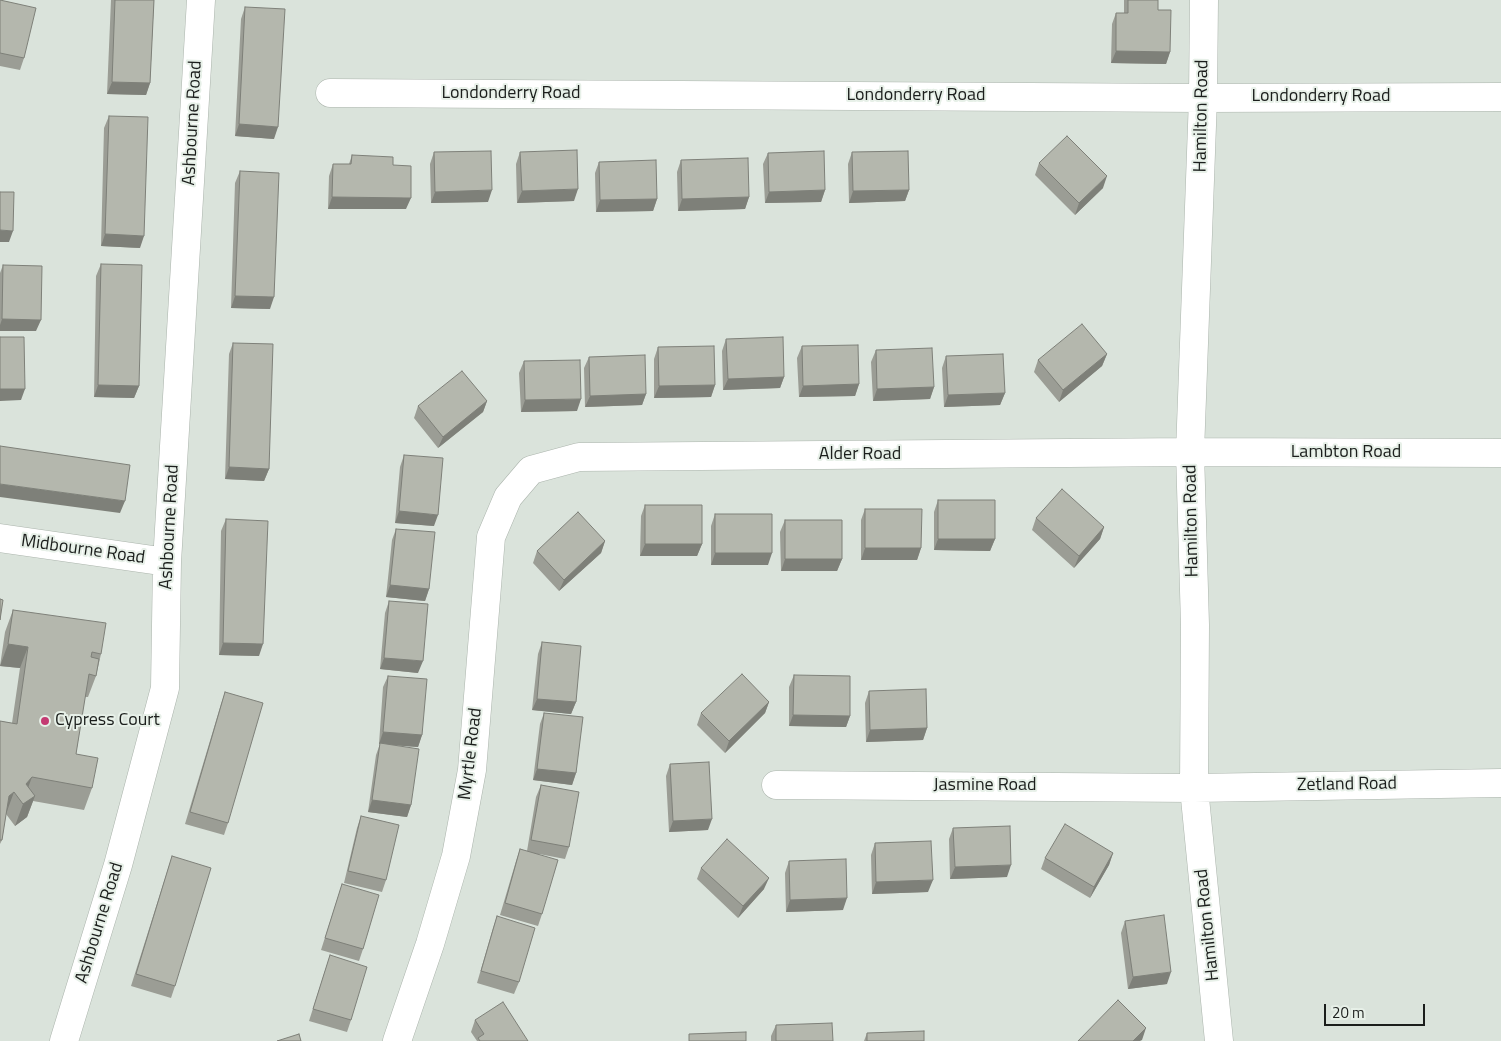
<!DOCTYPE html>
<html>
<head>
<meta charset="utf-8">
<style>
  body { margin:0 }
  #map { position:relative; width:1501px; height:1041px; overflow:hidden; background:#dae3db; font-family:"Titillium Web",sans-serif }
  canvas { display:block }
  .scale { position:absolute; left:1324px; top:1004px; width:101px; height:22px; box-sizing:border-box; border:2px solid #1b1e1c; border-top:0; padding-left:6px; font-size:15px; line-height:18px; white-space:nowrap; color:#1b1e1c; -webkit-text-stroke:4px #e7f0e8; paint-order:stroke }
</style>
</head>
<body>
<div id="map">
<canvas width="1501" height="1041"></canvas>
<div class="scale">20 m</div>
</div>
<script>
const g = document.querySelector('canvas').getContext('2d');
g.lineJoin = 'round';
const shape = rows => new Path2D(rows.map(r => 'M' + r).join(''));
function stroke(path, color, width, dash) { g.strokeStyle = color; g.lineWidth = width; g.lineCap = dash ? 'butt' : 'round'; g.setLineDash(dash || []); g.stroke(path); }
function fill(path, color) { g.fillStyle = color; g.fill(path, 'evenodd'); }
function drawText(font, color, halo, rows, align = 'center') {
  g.font = font + ' "Titillium Web",sans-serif'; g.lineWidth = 4; g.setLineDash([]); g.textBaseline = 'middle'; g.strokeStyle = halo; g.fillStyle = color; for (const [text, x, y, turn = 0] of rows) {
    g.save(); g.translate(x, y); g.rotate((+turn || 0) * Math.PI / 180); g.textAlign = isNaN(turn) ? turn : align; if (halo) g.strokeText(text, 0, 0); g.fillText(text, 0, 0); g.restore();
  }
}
const minor = shape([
  [1204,0,1203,98,1190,452,1195,625,1194,788,1219,1041],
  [330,93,1203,98,1501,97],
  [0,538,167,562],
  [776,785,1194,788,1501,783],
  [64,1041,118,865,165,688,167,562,201,0],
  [397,1041,430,944,456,856,472,770,491,537,508,497,531,470,579,457,1190,452,1501,453]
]);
const wall = shape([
  [0,0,24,58,20,70,0,66],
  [111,0,154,0,150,83,146,95,107,94],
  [1124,0,1158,0,1158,10,1170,52,1166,64,1111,63,1112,24,1116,13,1124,13],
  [245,7,274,139,235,136,241,19],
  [109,116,140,248,101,246,104,128],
  [434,152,488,202,431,203,430,164],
  [520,152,574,201,517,203,516,164],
  [852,152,909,190,905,201,849,203,848,164],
  [768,153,825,190,821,202,765,203,763,164],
  [352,155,393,165,406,209,328,209,329,176,333,164,349,164],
  [681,160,749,197,745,209,678,211,677,172],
  [599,162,657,199,653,211,596,212,595,173],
  [1039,163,1103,188,1075,215,1035,175],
  [240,171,270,309,231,308,235,183],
  [101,264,139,386,134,398,94,397,96,276],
  [3,265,36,331,0,331,0,273],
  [726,339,784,377,780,388,723,390,722,351],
  [233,343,269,469,264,481,225,479,229,354],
  [802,346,859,384,855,396,799,397,797,358],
  [658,347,715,385,711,397,654,398,654,359],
  [876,350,934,387,930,399,873,401,871,362],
  [1107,354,1102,366,1059,402,1034,372,1038,360],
  [946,356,1005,393,1000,405,944,407,942,368],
  [589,357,646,394,642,405,585,407,584,368],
  [524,361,577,411,521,412,519,373],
  [487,401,483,412,438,448,414,418,418,406],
  [404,455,434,526,395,523,400,467],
  [938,500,995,539,990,551,934,550,934,512],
  [645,505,702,544,697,556,640,556,641,516],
  [865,509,921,548,917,560,861,560,861,520],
  [715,514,768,565,711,565,711,526],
  [1036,518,1104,527,1100,539,1074,568,1032,530],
  [226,519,259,656,219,655,221,531],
  [785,520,842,559,837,571,781,571,780,532],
  [396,529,429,589,425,601,386,597,392,540],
  [605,541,601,553,559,591,533,563,537,551],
  [389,601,418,673,380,669,385,613],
  [13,610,101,654,96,676,88,697,85,697,76,754,92,788,84,810,33,801,27,817,15,826,6,814,2,840,0,844,0,721,12,723,20,668,0,666,5,632],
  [542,642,576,702,571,714,532,710,538,654],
  [794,675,850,716,846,727,789,726,789,687],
  [388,676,422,735,418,747,390,745,411,805,407,817,368,812,376,755,380,744,379,744,383,687],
  [869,691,927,728,923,740,866,742,865,703],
  [225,692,228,823,224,835,185,824,221,704],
  [769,702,765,713,725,753,697,725,701,713],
  [544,713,576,773,572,785,533,780,540,724],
  [670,764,708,830,669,832,666,776],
  [541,785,569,847,565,859,539,854,542,914,538,926,500,915,516,861,520,849,527,851,536,797],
  [361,816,386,880,382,892,344,883,357,828],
  [953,828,1007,877,950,879,949,839],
  [875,843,928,892,872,894,871,855],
  [1113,853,1109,865,1090,898,1041,869,1045,858],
  [172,856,175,986,171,998,131,986],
  [789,861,843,910,786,912,785,873],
  [701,868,764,889,738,918,697,879],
  [342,884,363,949,359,961,321,950],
  [497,916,519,982,514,994,477,983,493,928],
  [1125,921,1167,984,1128,989,1121,933],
  [330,955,351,1020,347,1032,309,1021],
  [475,1020,528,1041,477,1041,471,1032],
  [776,1025,833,1041,771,1041,771,1036],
  [867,1033,924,1041,864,1041]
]);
const shadedWall = shape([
  [1116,51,1170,52,1166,64,1111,63],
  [112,82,150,83,146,95,107,94],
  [239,124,278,127,274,139,235,136],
  [1107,176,1103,188,1075,215,1079,203],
  [578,189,574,201,517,203,522,191],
  [492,190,488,202,431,203,435,192],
  [825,190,821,202,765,203,769,192],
  [909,190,905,201,849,203,853,191],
  [332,197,411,198,406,209,328,209],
  [749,197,745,209,678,211,682,199],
  [657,199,653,211,596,212,600,200],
  [0,230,13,231,9,242,0,242],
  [105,234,144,236,140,248,101,246],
  [235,296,274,297,270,309,231,308],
  [2,319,41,320,36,331,0,331,0,325],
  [1107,354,1102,366,1059,402,1063,390],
  [784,377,780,388,723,390,728,379],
  [859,384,855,396,799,397,803,386],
  [98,385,139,386,134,398,94,397],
  [715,385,711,397,654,398,659,386],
  [934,387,930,399,873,401,877,389],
  [0,389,25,389,21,400,0,401],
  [1005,393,1000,405,944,407,948,395],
  [646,394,642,405,585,407,590,396],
  [581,399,577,411,521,412,525,400],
  [487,401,483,412,438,448,443,437],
  [229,467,269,469,264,481,225,479],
  [0,484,125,501,120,513,0,497],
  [399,511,438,515,434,526,395,523],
  [1104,527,1100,539,1074,568,1079,556],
  [938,539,995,539,990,551,934,550],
  [605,541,601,553,559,591,564,580],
  [645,544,702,544,697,556,640,556],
  [865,548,921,548,917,560,861,560],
  [715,553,772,553,768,565,711,565],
  [785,559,842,559,837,571,781,571],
  [390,585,429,589,425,601,386,597],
  [223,643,263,644,259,656,219,655],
  [8,644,28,647,20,668,0,666],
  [384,658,423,661,418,673,380,669],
  [537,699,576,702,571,714,532,710],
  [769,702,765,713,725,753,729,741],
  [793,715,850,716,846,727,789,726],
  [927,728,923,740,866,742,870,730],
  [383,732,422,735,418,747,379,744],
  [537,769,576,773,572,785,533,780],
  [32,777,24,799,26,784],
  [14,792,6,814,9,796],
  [35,796,27,817,15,826,23,804],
  [372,800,411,805,407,817,368,812],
  [712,819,708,830,669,832,673,821],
  [1113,853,1109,865,1090,898,1094,887],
  [1011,865,1007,877,950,879,955,867],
  [769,878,764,889,738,918,743,906],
  [933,880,928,892,872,894,876,882],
  [847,898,843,910,786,912,790,900],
  [1171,972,1167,984,1128,989,1133,977],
  [1146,1028,1142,1040,1140,1041,1133,1041]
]);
const building = shape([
  [0,0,36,8,24,58,0,53,0,0],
  [115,0,154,0,150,83,112,82,115,0],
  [1128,0,1158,0,1158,10,1171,10,1170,52,1116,51,1116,13,1128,13,1128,0],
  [245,7,285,9,278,127,239,124,245,7],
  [109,116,148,117,144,236,105,234,109,116],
  [1067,136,1107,176,1079,203,1039,163,1067,136],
  [577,150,578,189,522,191,520,152,577,150],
  [491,151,492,190,435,192,434,152,491,151],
  [824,151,825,190,769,192,768,153,824,151],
  [908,151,909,190,853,191,852,152,908,151],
  [352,155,393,157,393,165,411,166,411,198,332,197,333,164,351,164,352,155],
  [748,158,749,197,682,199,681,160,748,158],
  [656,160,657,199,600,200,599,162,656,160],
  [240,171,279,173,274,297,235,296,240,171],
  [0,192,14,192,13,231,0,230,0,192],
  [101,264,142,265,139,386,98,385,101,264],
  [3,265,42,266,41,320,2,319,3,265],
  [1082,324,1107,354,1063,390,1038,360,1082,324],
  [0,337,24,337,25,389,0,389,0,337],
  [783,337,784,377,728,379,726,339,783,337],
  [233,343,273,344,269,469,229,467,233,343],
  [858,345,859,384,803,386,802,346,858,345],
  [714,346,715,385,659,386,658,347,714,346],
  [932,348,934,387,877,389,876,350,932,348],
  [1003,354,1005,393,948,395,946,356,1003,354],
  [645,355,646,394,590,396,589,357,645,355],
  [580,360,581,399,525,400,524,361,580,360],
  [462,371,487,401,443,437,418,406,462,371],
  [0,446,130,465,125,501,0,484,0,446],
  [404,455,443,458,438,515,399,511,404,455],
  [1062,489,1104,527,1079,556,1036,518,1062,489],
  [938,500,995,500,995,539,938,539,938,500],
  [645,505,702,505,702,544,645,544,645,505],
  [865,509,922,509,921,548,865,548,865,509],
  [578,512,605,541,564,580,537,551,578,512],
  [715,514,772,514,772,553,715,553,715,514],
  [226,519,268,521,263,644,223,643,226,519],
  [785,520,842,520,842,559,785,559,785,520],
  [396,529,435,532,429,589,390,585,396,529],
  [0,599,3,600,0,620,0,599],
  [389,601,428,604,423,661,384,658,389,601],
  [13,610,106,623,101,654,92,652,91,657,99,659,96,676,89,674,76,754,98,758,92,788,32,777,26,784,35,796,23,804,14,792,9,796,2,840,0,840,0,721,17,724,28,647,8,644,13,610],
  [542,642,581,646,576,702,537,699,542,642],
  [742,674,769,702,729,741,701,713,742,674],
  [794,675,850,676,850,716,793,715,794,675],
  [388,676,427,679,422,735,383,732,388,676],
  [926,689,927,728,870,730,869,691,926,689],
  [225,692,263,703,228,823,190,812,225,692],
  [544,713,583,717,576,773,537,769,544,713],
  [380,743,419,749,411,805,372,800,380,743],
  [709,762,712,819,673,821,670,764,709,762],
  [541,785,579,792,569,847,531,840,541,785],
  [361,816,399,825,386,880,348,871,361,816],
  [1065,824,1113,853,1094,887,1045,858,1065,824],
  [1010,826,1011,865,955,867,953,828,1010,826],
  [727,839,769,878,743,906,701,868,727,839],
  [931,841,933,880,876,882,875,843,931,841],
  [520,849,558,860,542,914,505,903,520,849],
  [172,856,211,868,175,986,136,974,172,856],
  [846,859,847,898,790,900,789,861,846,859],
  [342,884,379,895,363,949,325,938,342,884],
  [1164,915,1171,972,1133,977,1125,921,1164,915],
  [497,916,535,928,519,982,481,971,497,916],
  [330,955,367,967,351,1020,313,1009,330,955],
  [1118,1000,1146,1028,1133,1041,1078,1041,1118,1000],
  [503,1002,528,1041,480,1041,478,1038,484,1034,475,1020,503,1002],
  [832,1023,833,1041,776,1041,776,1025,832,1023],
  [924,1031,924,1041,867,1041,867,1033,924,1031],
  [746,1032,746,1041,689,1041,689,1034,746,1032],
  [299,1034,301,1041,277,1041,299,1034]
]);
const markers = [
  [45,721,5,"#c43a72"]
];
const streetNames = [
  ["Londonderry Road",511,94],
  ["Londonderry Road",916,96],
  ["Londonderry Road",1321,97],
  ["Hamilton Road",1202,116,-89],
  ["Ashbourne Road",193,123,-87],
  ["Lambton Road",1346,453],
  ["Alder Road",860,455],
  ["Hamilton Road",1192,521,-91],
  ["Ashbourne Road",170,527,-87],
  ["Midbourne Road",83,550,8],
  ["Myrtle Road",471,754,-83],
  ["Zetland Road",1347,785,-1],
  ["Jasmine Road",985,786],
  ["Ashbourne Road",100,923,-73],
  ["Hamilton Road",1208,925,-96]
];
const poiNames = [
  ["Cypress Court",55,721]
];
stroke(minor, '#abb4ac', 29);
stroke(minor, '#fff', 28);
fill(wall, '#9b9d95');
fill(shadedWall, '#7e8079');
fill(building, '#b4b7ad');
stroke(building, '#7e8079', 1);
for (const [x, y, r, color] of markers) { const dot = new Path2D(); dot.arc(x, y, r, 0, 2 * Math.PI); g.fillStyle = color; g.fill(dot); stroke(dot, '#e7f0e8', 2); }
drawText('18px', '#1b1e1c', '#e7f0e8', streetNames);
drawText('18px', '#1b1e1c', '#e7f0e8', poiNames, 'left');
</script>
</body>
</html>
